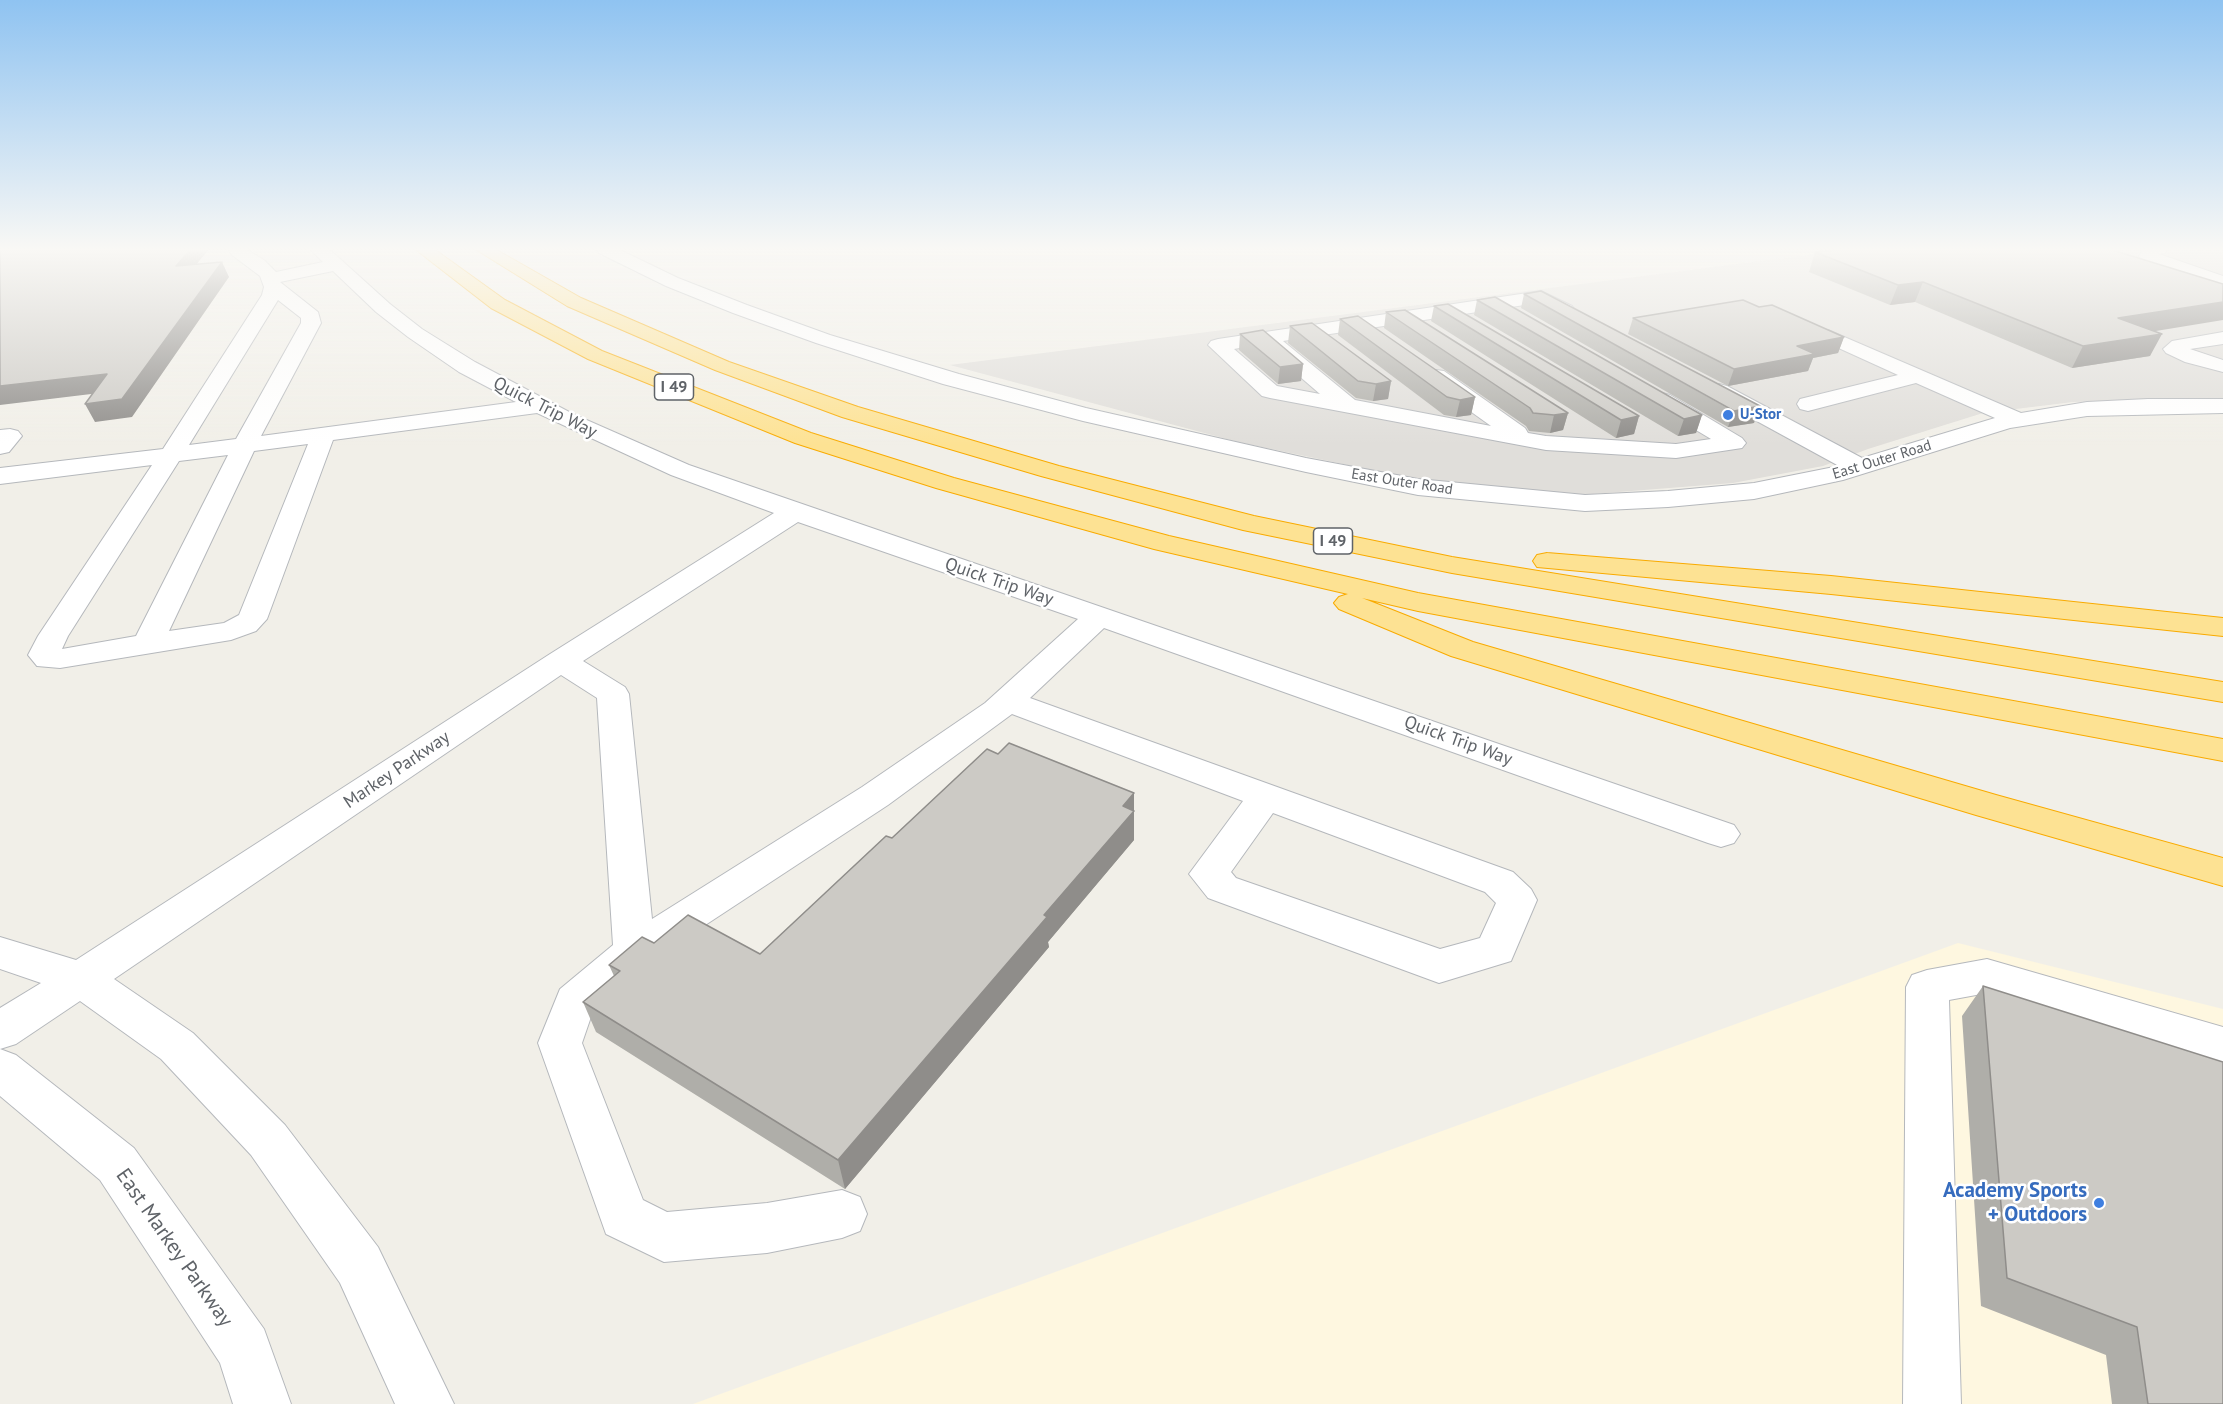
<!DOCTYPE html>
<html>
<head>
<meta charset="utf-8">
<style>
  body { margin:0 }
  canvas { display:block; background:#f1efe8 }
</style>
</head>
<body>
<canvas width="2223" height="1404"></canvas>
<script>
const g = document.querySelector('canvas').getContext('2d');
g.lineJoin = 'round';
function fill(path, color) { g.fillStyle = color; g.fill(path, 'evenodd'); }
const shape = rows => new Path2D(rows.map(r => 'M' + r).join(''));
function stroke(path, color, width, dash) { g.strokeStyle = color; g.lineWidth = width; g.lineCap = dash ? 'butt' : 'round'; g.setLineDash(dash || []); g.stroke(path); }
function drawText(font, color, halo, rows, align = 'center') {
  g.font = font + ' "PT Sans",sans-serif'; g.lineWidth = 5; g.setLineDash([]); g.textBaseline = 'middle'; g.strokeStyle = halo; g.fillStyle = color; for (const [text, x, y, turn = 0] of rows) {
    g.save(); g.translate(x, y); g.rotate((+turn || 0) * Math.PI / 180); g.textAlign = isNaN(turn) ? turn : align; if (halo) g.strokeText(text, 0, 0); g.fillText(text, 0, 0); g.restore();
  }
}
const commercial = shape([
  [1958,943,2223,1009,2223,1404,693,1404]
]);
const industrial = shape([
  [1854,249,2223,249,2223,398,2073,402,1983,413,1868,449,1823,466,1733,483,1580,495,1424,481,1238,442,950,365]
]);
const minor = shape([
  [231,249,246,249,264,260,276,272,323,262,310,249,329,249,390,304,422,329,475,362,573,414,689,465,1734,825,1740,834,1734,843,1721,847,1708,843,1104,628,1030,698,1513,872,1531,889,1537,900,1511,961,1439,983,1208,898,1189,874,1243,801,1012,714,888,805,649,962,593,1011,582,1043,643,1200,667,1212,767,1203,842,1190,860,1197,867,1214,860,1231,842,1238,767,1253,664,1262,606,1234,538,1043,560,989,613,945,597,698,561,675,114,979,193,1033,285,1125,378,1247,454,1404,395,1404,340,1283,251,1155,161,1059,80,1001,16,1044,0,1049,16,1055,134,1148,264,1329,291,1404,233,1404,220,1363,100,1180,0,1096,0,1008,41,983,0,969,0,937,76,960,550,654,774,513,671,475,537,413,333,440,267,619,256,631,231,640,60,668,37,666,28,655,38,636,152,465,0,484,0,468,163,449,262,295,264,287,260,276,232,255,229,251,231,249],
  [333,271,376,312,408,337,459,372,516,402,261,436,321,323,318,312,280,282,333,271],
  [278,300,301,318,301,323,236,439,189,445,278,300],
  [308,444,239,615,224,623,169,631,254,451,308,444],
  [228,455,136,636,62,649,68,636,179,461,228,455],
  [798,522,1078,619,985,703,862,787,652,919,629,694,625,687,583,661,798,522],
  [1273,813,1485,892,1496,903,1480,938,1440,949,1236,878,1231,872,1273,813],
  [596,249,618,249,678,278,747,305,830,335,959,374,1086,408,1306,458,1418,479,1585,495,1668,491,1754,483,1839,466,1711,396,1708,391,1711,386,1719,384,1727,386,1862,458,1995,418,1916,383,1808,411,1800,409,1797,404,1800,399,1898,375,1821,340,1818,336,1821,332,1828,330,2021,413,2087,402,2148,399,2223,399,2223,413,2087,416,2010,428,1843,480,1754,499,1668,507,1585,511,1418,495,1306,472,1083,421,943,384,816,343,733,313,666,286,599,253,596,249],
  [2143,249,2167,249,2165,253,2159,254,2223,276,2223,287,2142,260,2139,256,2143,249],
  [1541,291,1572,306,1575,310,1572,314,1565,316,1538,303,1283,341,1355,400,1491,426,1428,381,1425,376,1428,371,1436,370,1444,371,1525,428,1528,433,1546,436,1676,444,1711,439,1654,405,1651,400,1654,395,1662,393,1670,395,1742,438,1746,443,1742,448,1676,458,1546,450,1270,398,1262,396,1208,345,1211,341,1218,339,1541,291],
  [1262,344,1320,394,1277,386,1234,349,1262,344],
  [2223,332,2223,344,2190,349,2223,360,2223,372,2185,362,2166,353,2163,349,2172,341,2223,332],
  [10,429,18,431,22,436,9,452,0,454,0,430,10,429],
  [1987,959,2223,1027,2223,1065,1987,993,1949,1000,1961,1404,1903,1404,1906,987,1912,975,1927,970,1987,959]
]);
const highway = shape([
  [415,249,434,249,505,300,602,351,811,433,954,478,1169,536,1418,593,2223,739,2223,761,1418,611,1362,598,1473,642,1996,795,2223,858,2223,886,1976,815,1451,656,1339,609,1334,603,1339,597,1348,594,1154,549,936,488,795,443,588,359,491,308,415,249],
  [475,249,495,249,581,298,729,362,858,407,1059,466,1254,516,1452,557,2223,682,2223,702,1452,573,1243,530,1041,476,842,417,715,370,567,306,475,249],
  [1547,553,1831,576,2223,618,2223,636,1831,594,1537,567,1533,561,1537,555,1547,553]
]);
const wall = shape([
  [1815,252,2154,331,2150,356,2072,368,1915,302,1890,305,1809,272],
  [1524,294,1754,423,1728,427,1521,308],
  [1477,300,1702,415,1696,433,1678,436,1474,315],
  [1434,306,1639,416,1634,434,1616,438,1431,321],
  [1759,307,1844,337,1838,353,1813,358,1808,371,1728,386,1628,334,1633,318],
  [1386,312,1568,413,1563,430,1550,433,1529,431,1526,426,1384,328],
  [1340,319,1475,397,1471,415,1456,417,1444,415,1338,335],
  [1290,326,1391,381,1388,399,1373,401,1356,398,1288,343],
  [1240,334,1303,364,1301,381,1278,384,1239,350],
  [998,754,1134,793,1134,840,1048,942,1049,947,845,1189,596,1032,583,1002,614,976,609,965,654,943,760,954,892,838],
  [1983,986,2223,1404,2112,1404,2106,1355,1981,1306,1962,1016]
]);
const shadedWall = shape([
  [191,249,209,249,183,281,176,266],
  [222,262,229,277,132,417,95,422,85,404],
  [1923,282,1915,302,1890,305,1898,285],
  [2223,302,2223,320,2107,339,2118,318],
  [2162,334,2150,356,2072,368,2083,346],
  [1844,337,1838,353,1813,358,1808,371,1728,386,1734,369,1797,346],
  [1303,364,1301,381,1278,384,1280,367],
  [107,374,116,391,0,405,0,386],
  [1391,381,1388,399,1373,401,1376,384],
  [1475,397,1471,415,1456,417,1460,400],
  [1760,406,1754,423,1728,427,1734,411],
  [1568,413,1563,430,1550,433,1554,415],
  [1702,415,1696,433,1678,436,1684,419],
  [1639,416,1634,434,1616,438,1621,420],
  [1134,793,1134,840,1048,942,1049,947,845,1189,838,1160,1044,915,1123,806]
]);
const building = shape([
  [0,249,191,249,176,266,222,262,122,399,85,404,107,374,0,386,0,249],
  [1846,249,2109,249,2223,284,2223,302,2118,318,2162,334,2083,346,1923,282,1898,285,1815,252,1846,249],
  [1541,291,1760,406,1734,411,1524,294,1541,291],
  [1495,297,1702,415,1684,419,1477,300,1495,297],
  [1743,300,1759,307,1772,305,1844,337,1797,346,1815,354,1734,369,1633,318,1743,300],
  [1448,304,1639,416,1621,420,1434,306,1448,304],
  [1405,310,1568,413,1554,415,1533,413,1530,408,1386,312,1405,310],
  [1358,316,1475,397,1460,400,1447,397,1340,319,1358,316],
  [1312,323,1391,381,1376,384,1358,381,1290,326,1312,323],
  [1263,330,1303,364,1280,367,1240,334,1263,330],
  [1009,743,1134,793,1123,806,1134,811,1044,915,1047,917,838,1160,583,1002,620,971,609,965,642,937,654,943,688,915,760,954,886,836,892,838,987,749,998,754,1009,743],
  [1983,986,2223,1062,2223,1404,2148,1404,2137,1327,2007,1278,1983,986]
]);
const markers = [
  [1728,415,6,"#3f7fe0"],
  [2099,1203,6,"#3f7fe0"]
];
const farShopnames = [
  ["U-Stor",1740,415]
];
const farStreetnames = [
  ["East Outer Road",1882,460,-17],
  ["East Outer Road",1402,482,9]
];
const shields = [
  [674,387,39],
  [1333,541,39]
];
const shieldNames = [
  ["I 49",674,387],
  ["I 49",1333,541]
];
const streetNames = [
  ["Quick Trip Way",545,408,27],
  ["Quick Trip Way",999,582,19],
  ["Quick Trip Way",1458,741,20],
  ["Markey Parkway",397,770,-34]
];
const nearShopnames = [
  ["Academy Sports",2087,1191],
  ["+ Outdoors",2087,1215]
];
const nearStreetnames = [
  ["East Markey Parkway",174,1248,55]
];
fill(commercial, '#fef7e0');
fill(industrial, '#e0deda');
stroke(minor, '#b5b8bc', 2);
stroke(highway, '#f9ab00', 2);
fill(minor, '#fff');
fill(highway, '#fde293');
fill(wall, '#afaea9');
fill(shadedWall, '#8f8d8a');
fill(building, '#cccac5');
stroke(building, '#8f8d8a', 1.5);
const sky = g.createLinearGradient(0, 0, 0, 445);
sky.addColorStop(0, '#8fc3f1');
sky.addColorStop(0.56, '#f9f8f5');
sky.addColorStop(1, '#f9f8f500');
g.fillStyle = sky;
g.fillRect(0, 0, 2223, 445);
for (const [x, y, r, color] of markers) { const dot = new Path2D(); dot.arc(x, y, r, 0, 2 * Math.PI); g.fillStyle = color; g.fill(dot); stroke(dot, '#fff', 2); }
drawText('bold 15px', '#366cbe', '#fff', farShopnames, 'left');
drawText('15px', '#5f6368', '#fff', farStreetnames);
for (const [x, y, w] of shields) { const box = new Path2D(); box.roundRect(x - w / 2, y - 13, w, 26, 4.5); g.fillStyle = '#fff'; g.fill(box); stroke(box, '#5f6368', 1.5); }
drawText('bold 16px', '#5f6368', null, shieldNames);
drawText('18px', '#5f6368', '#fff', streetNames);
drawText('bold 21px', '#366cbe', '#fff', nearShopnames, 'right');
drawText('21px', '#5f6368', '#fff', nearStreetnames);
</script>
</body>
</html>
